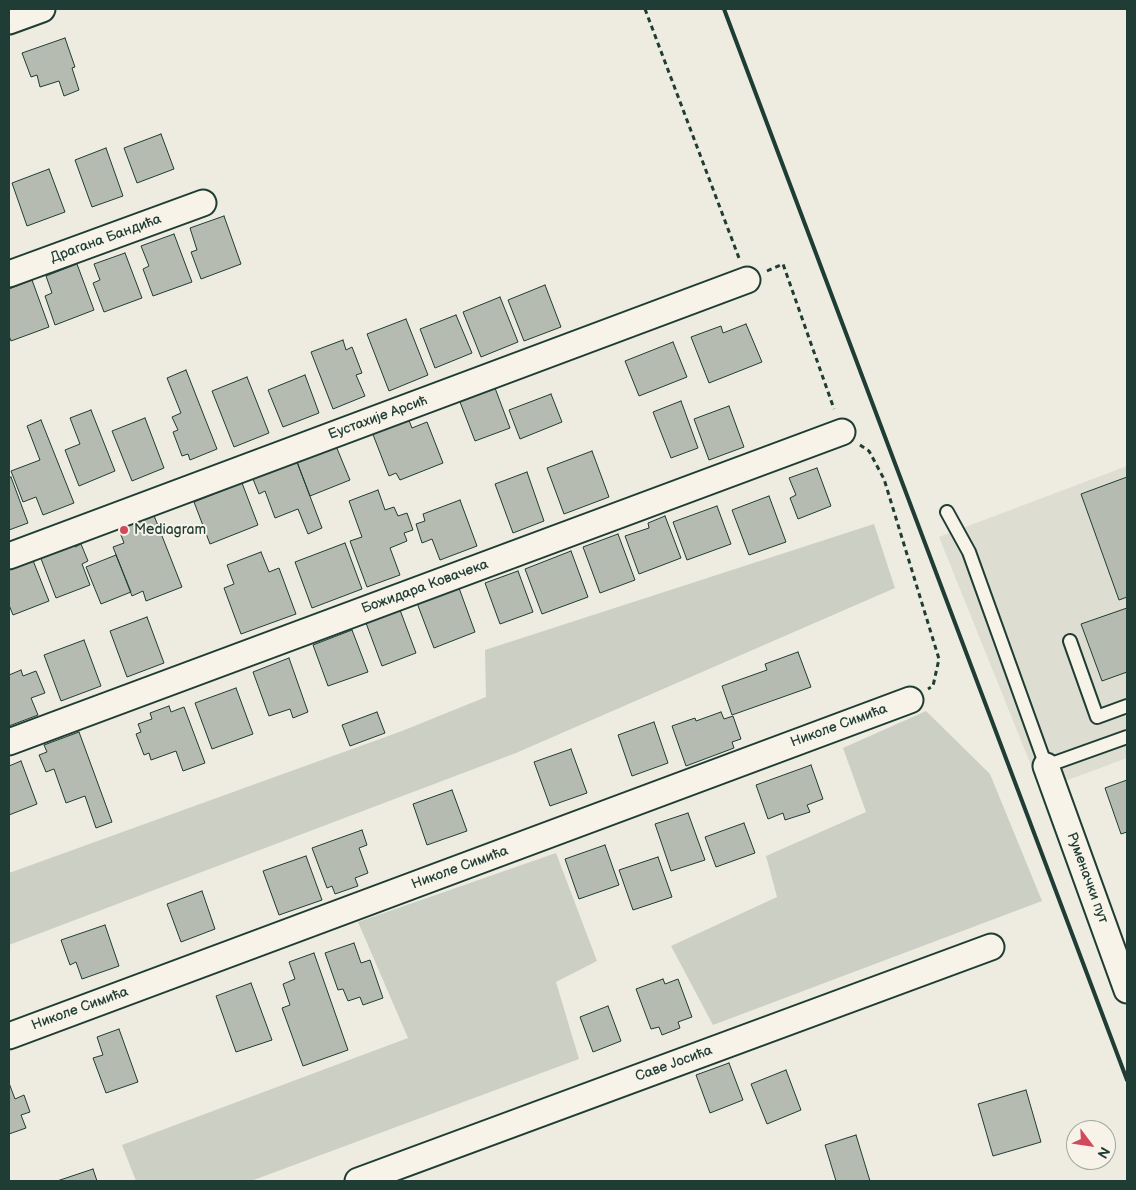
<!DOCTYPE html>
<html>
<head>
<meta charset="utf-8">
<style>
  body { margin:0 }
  #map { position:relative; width:1136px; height:1190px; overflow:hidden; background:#eeece1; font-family:"Balsamiq Sans",sans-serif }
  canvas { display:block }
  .frame { position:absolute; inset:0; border:10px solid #1f3d34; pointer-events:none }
  .north { position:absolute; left:1066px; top:1120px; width:50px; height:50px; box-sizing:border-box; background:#f7f3e8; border:1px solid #a1aaa0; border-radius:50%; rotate:121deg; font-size:14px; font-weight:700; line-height:20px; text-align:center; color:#1f3d34 }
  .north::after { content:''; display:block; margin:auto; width:18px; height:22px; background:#d1495b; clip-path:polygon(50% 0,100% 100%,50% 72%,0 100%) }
</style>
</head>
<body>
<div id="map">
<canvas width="1136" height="1190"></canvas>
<div class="frame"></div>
<div class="north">N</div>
</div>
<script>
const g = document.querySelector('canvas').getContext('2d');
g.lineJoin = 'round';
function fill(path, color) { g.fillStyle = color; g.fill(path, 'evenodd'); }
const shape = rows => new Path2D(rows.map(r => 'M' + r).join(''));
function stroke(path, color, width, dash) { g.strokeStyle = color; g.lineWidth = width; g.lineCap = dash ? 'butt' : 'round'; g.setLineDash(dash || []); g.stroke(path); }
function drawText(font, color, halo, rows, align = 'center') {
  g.font = font + ' "Balsamiq Sans",sans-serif'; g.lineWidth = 4; g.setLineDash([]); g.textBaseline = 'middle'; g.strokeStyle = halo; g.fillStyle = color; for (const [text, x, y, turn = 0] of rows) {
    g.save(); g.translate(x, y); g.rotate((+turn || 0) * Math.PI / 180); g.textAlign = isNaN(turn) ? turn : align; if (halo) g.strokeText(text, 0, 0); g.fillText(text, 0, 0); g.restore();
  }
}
const built = shape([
  [1127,466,1127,758,1041,790,939,537]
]);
const green = shape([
  [874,524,895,588,516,753,9,945,9,873,402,731,486,697,485,650],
  [926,711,990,774,1042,901,713,1025,671,946,777,897,766,856,866,812,843,748],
  [556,853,597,961,556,982,579,1059,251,1181,136,1181,122,1145,408,1038,358,922]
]);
const building = shape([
  [65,38,75,67,72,68,79,90,64,96,59,81,40,87,37,75,31,77,22,53,65,38],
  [161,134,174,169,137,183,124,148,161,134],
  [106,148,123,196,92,207,75,160,106,148],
  [49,169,65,212,27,226,12,183,49,169],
  [224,216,241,264,201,279,191,252,197,250,190,228,224,216],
  [174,234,192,282,153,296,143,269,149,266,141,246,174,234],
  [125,253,142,298,104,312,93,283,100,280,94,264,125,253],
  [77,264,94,310,55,325,45,296,52,293,46,276,77,264],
  [32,280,49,327,11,341,9,336,9,289,32,280],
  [545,285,561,327,524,341,508,300,545,285],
  [500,297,518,342,481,357,463,312,500,297],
  [456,315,472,353,435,368,420,329,456,315],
  [406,319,428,375,389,391,367,334,406,319],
  [746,324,762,362,709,383,691,337,721,326,723,333,746,324],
  [343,340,346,350,352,347,362,373,356,375,365,396,333,409,311,352,343,340],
  [673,342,687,377,639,396,625,361,673,342],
  [186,370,217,449,190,460,188,454,182,456,173,432,178,430,172,417,181,413,167,378,186,370],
  [305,375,319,413,283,427,268,390,305,375],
  [247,377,269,433,234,447,212,391,247,377],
  [495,388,510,428,475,441,460,402,495,388],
  [551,394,562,422,520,439,509,410,551,394],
  [681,401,698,448,671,458,653,412,681,401],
  [729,406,744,447,709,460,694,419,729,406],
  [91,410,115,471,79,486,65,450,80,444,70,418,91,410],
  [145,418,164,468,132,481,112,431,145,418],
  [408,418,412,428,427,422,443,463,400,480,396,473,389,476,372,432,408,418],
  [41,420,74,503,43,515,36,497,23,502,11,471,40,460,27,426,41,420],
  [336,446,350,480,310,496,297,462,336,446],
  [592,451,609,497,564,514,547,468,592,451],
  [297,462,322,528,308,534,298,509,275,518,265,491,259,494,253,479,297,462],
  [817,468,831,506,798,519,790,498,796,495,789,478,817,468],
  [527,472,544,521,513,533,495,484,527,472],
  [11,477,28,523,9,530,9,478,11,477],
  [1127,477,1127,597,1119,600,1081,494,1127,477],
  [242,483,258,525,210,544,194,502,242,483],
  [378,490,385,510,394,507,398,516,407,513,413,530,404,533,407,541,390,548,400,575,367,587,350,541,362,537,349,501,378,490],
  [769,496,786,542,749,555,732,510,769,496],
  [460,500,477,546,440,560,432,539,422,543,416,524,425,521,423,514,460,500],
  [717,506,731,544,687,560,673,522,717,506],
  [153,513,182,587,146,601,143,591,132,596,113,547,124,543,118,527,153,513],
  [665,516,681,558,639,574,625,536,649,528,648,523,665,516],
  [618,534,635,580,600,593,583,547,618,534],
  [74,543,75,547,81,544,88,561,82,564,90,585,56,598,40,556,74,543],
  [345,543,362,589,312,608,295,562,345,543],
  [571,551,588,597,542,614,525,569,571,551],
  [261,552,269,572,279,568,296,614,241,634,224,588,234,584,227,565,261,552],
  [116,555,131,592,101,604,86,567,116,555],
  [32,558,49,601,13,615,9,605,9,566,32,558],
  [518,571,533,612,500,624,485,583,518,571],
  [459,588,475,632,434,648,417,603,459,588],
  [1127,608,1127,672,1102,681,1081,624,1127,608],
  [400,610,416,653,382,666,366,623,400,610],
  [147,617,164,663,127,677,110,631,147,617],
  [352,630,368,672,328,686,313,645,352,630],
  [84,640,101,686,61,701,44,655,84,640],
  [798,652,811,687,732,715,722,686,767,670,765,664,798,652],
  [289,658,308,712,293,718,290,709,269,716,253,672,289,658],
  [21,670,23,676,36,671,45,693,31,698,38,715,9,726,9,675,21,670],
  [236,688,253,734,212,749,195,703,236,688],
  [169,706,171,712,184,707,205,763,183,771,176,751,151,760,149,753,144,755,136,734,141,732,138,724,152,719,150,713,169,706],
  [377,712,385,733,350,746,342,725,377,712],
  [721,712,724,719,733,716,741,739,732,742,734,748,686,766,672,726,695,718,696,721,721,712],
  [654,722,668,763,632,776,618,735,654,722],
  [79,732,112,822,96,828,85,796,66,803,54,769,46,772,39,755,47,752,44,745,79,732],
  [571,749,587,793,550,806,534,762,571,749],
  [21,761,37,804,9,815,9,766,21,761],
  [811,765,823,799,807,805,810,812,785,820,783,813,768,819,756,785,811,765],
  [1127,780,1127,832,1121,834,1105,788,1127,780],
  [452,790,467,831,427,845,413,804,452,790],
  [688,813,705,860,671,871,655,824,688,813],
  [744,823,755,853,716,867,705,837,744,823],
  [362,830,367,845,359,848,368,873,355,878,358,886,335,894,332,886,327,888,312,848,362,830],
  [605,845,619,885,579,899,565,859,605,845],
  [306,856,322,900,279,915,263,871,306,856],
  [658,857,672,897,633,910,619,870,658,857],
  [202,891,215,929,181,942,167,904,202,891],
  [105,925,119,966,82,979,76,962,70,965,61,940,105,925],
  [354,943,361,963,370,960,383,998,363,1005,360,997,348,1001,343,989,338,990,325,953,354,943],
  [314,953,348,1050,303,1066,282,1008,290,1005,283,984,295,979,289,962,314,953],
  [663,979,665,984,678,979,692,1017,678,1022,680,1028,662,1035,659,1027,651,1029,636,989,663,979],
  [251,983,272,1040,236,1052,216,996,251,983],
  [608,1006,621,1041,593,1052,580,1017,608,1006],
  [119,1029,138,1082,106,1093,93,1058,103,1055,97,1037,119,1029],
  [729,1063,743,1100,710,1113,696,1075,729,1063],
  [786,1070,801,1110,767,1124,751,1084,786,1070],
  [9,1083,15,1099,24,1095,30,1112,21,1115,26,1128,9,1134,9,1083],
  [1026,1090,1041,1142,993,1156,978,1104,1026,1090],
  [856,1135,870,1181,836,1181,825,1145,856,1135],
  [93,1169,97,1181,57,1181,93,1169]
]);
const path = shape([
  [645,9,739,258],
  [767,271,783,264,834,409],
  [860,445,869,451,884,479,939,659,933,686,928,689]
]);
const lane = shape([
  [947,512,969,552,1046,766,1127,737],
  [1070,641,1097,717,1127,706]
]);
const street = shape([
  [9,21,42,9],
  [9,274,203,203],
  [9,556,747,280],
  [9,742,842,432],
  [1046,766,1127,990],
  [9,1036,910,700],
  [358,1181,991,947]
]);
const rail = shape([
  [724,9,1127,1080]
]);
const markers = [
  [124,530,5,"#d1495b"]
];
const streetNames = [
  ["Драгана Бандића",106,239,-20],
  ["Еустахије Арсић",378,418,-20],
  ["Божидара Ковачека",425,587,-20],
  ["Николе Симића",839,726,-20],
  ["Николе Симића",460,868,-20],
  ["Руменачки пут",1087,878,70],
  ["Николе Симића",80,1009,-20],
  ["Саве Јосића",674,1064,-20]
];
const poiNames = [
  ["Mediagram",134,530]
];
fill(built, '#ddddd2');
fill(green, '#cccfc4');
fill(building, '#b5bbb0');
stroke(building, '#1f3d34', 1);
stroke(lane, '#1f3d34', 16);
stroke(street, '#1f3d34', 29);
stroke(path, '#1f3d34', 3, [5, 4]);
stroke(lane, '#f7f3e8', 12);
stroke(street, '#f7f3e8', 25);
stroke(rail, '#1f3d34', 4);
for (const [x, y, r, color] of markers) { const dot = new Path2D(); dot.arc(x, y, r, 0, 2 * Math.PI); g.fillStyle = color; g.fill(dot); stroke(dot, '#f7f3e8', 2); }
drawText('14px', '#1f3d34', '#f7f3e8', streetNames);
drawText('14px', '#1f3d34', '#f7f3e8', poiNames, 'left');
</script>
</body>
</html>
